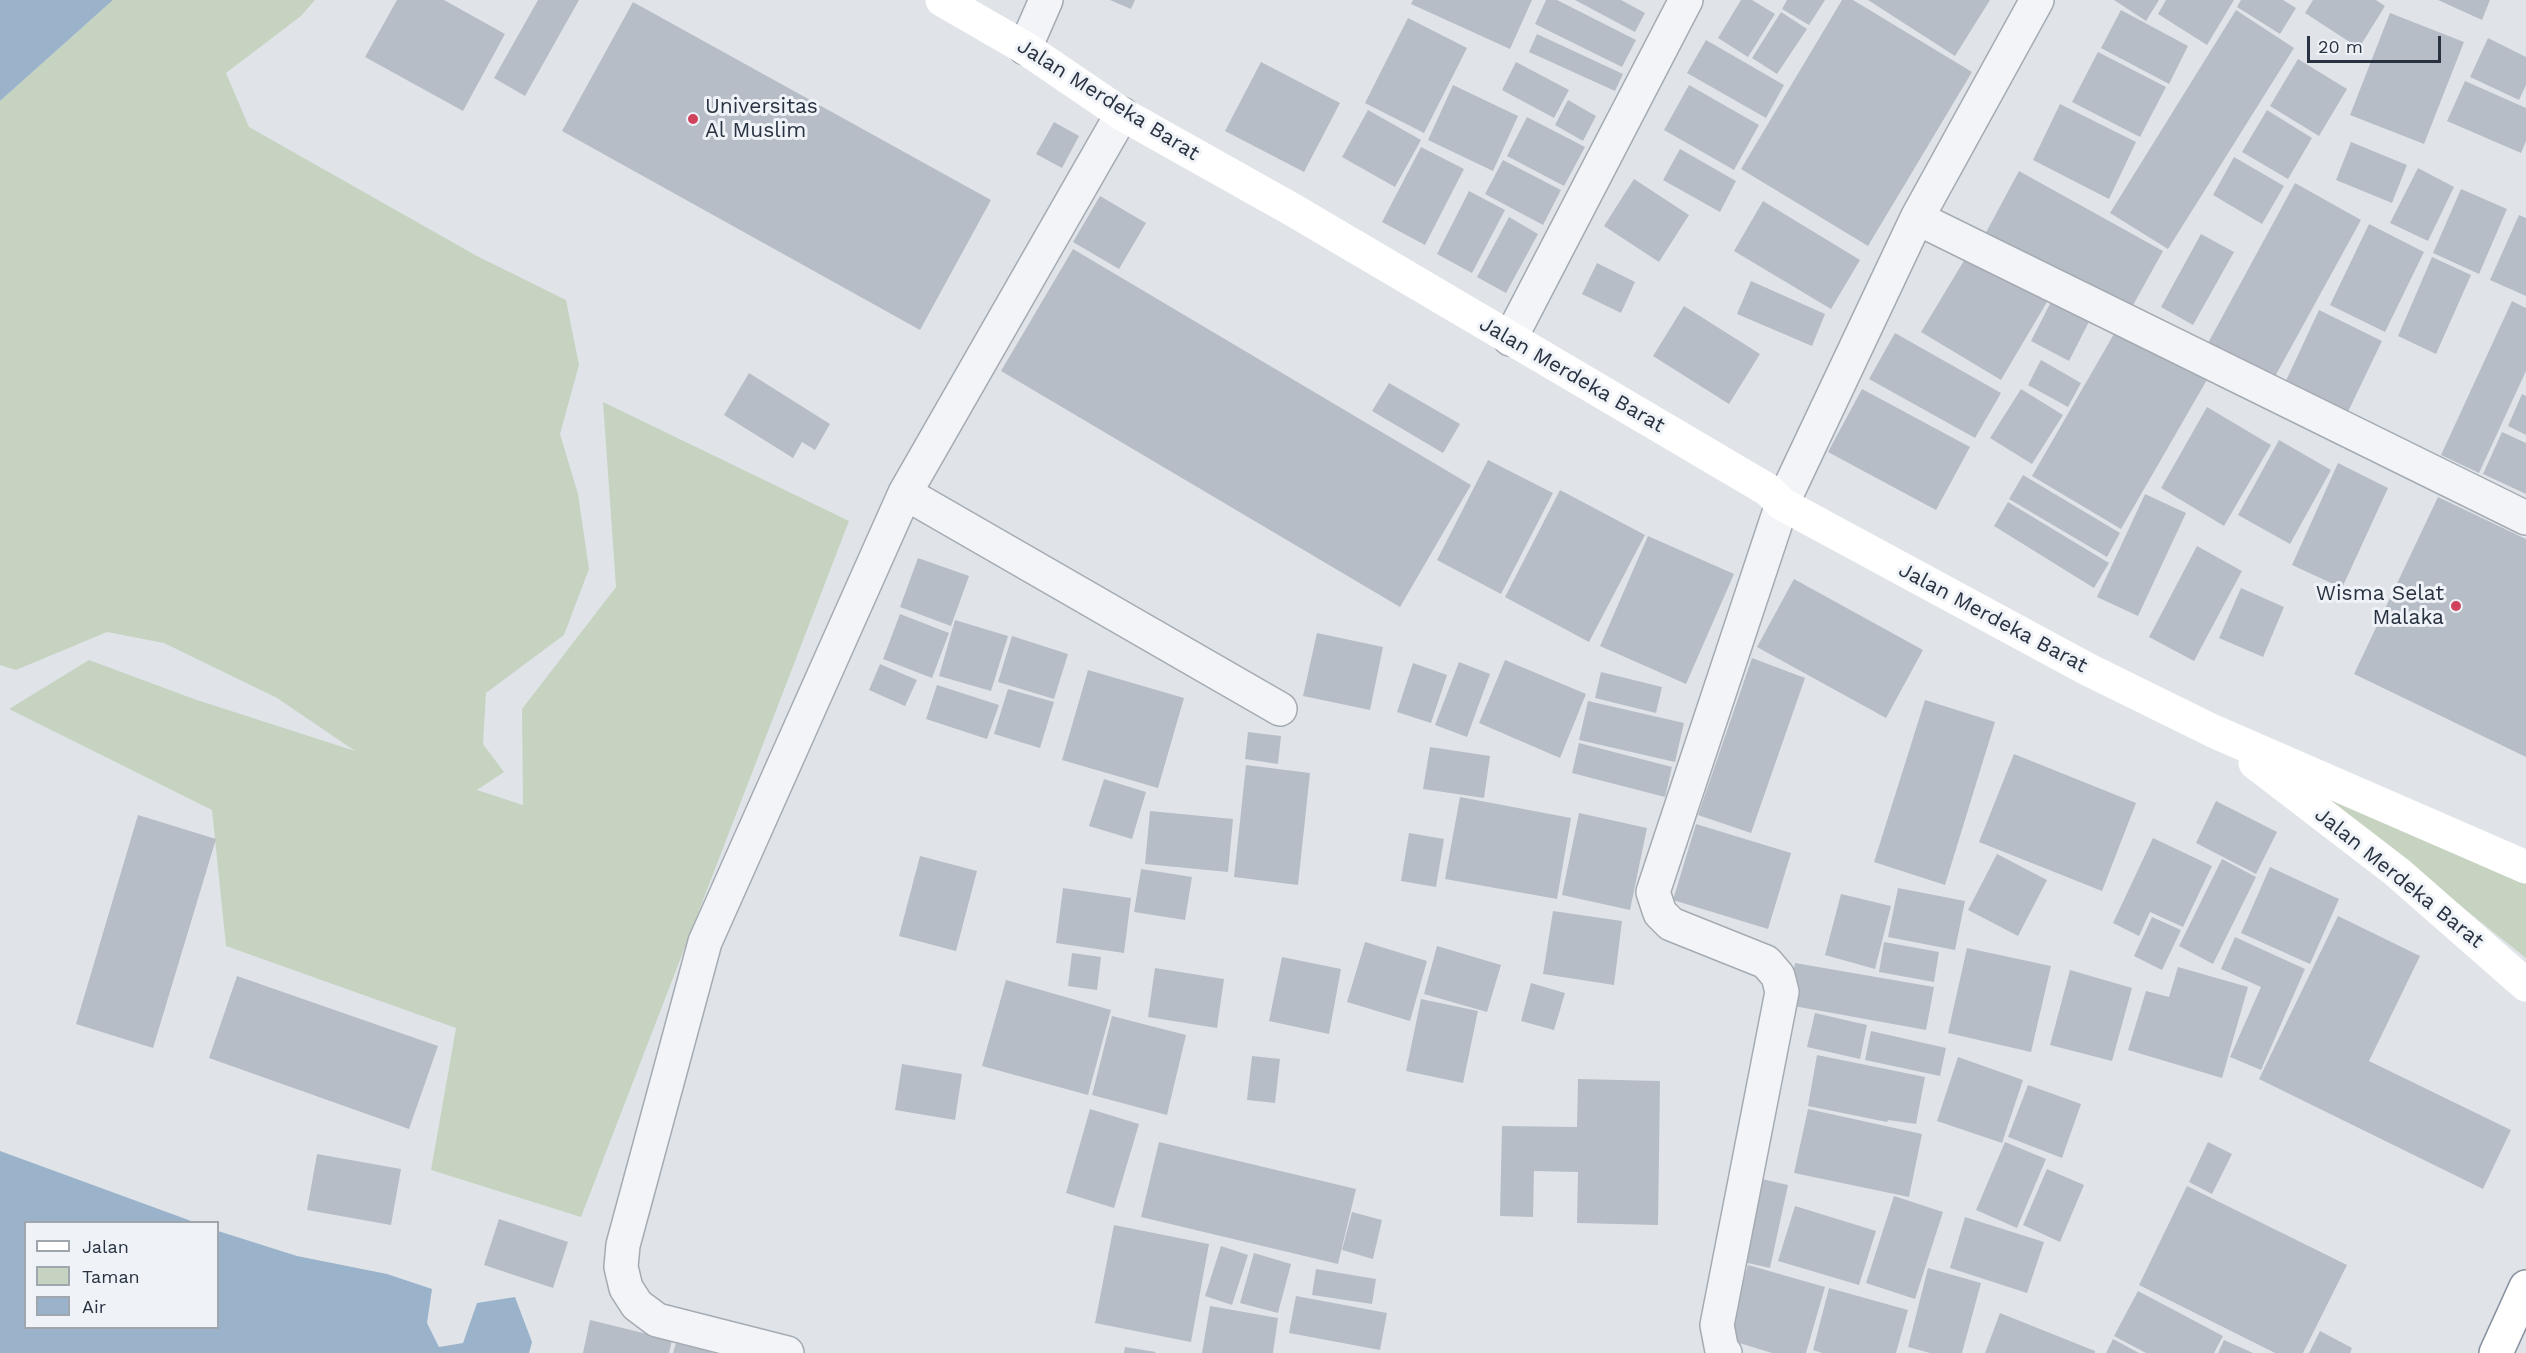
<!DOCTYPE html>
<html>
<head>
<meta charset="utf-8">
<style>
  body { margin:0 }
  #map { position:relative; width:2526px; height:1353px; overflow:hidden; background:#e0e4e9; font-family:"Work Sans",sans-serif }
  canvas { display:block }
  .legend { position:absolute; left:24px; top:1221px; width:195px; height:108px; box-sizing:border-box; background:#eff3f7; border:2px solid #9fa6ae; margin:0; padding:8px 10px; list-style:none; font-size:18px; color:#283241 }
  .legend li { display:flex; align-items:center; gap:12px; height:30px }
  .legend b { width:30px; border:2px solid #9fa6ae }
  .scale { position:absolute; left:2307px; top:36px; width:134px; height:27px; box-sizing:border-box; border:3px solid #283241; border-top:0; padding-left:8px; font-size:18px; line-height:21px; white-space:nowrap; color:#283241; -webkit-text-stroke:4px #eff3f7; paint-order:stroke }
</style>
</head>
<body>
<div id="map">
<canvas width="2526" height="1353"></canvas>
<ul class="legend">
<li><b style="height:8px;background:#fff"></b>Jalan</li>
<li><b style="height:16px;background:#c6d3c1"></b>Taman</li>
<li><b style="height:16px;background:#9ab3ca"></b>Air</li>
</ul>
<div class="scale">20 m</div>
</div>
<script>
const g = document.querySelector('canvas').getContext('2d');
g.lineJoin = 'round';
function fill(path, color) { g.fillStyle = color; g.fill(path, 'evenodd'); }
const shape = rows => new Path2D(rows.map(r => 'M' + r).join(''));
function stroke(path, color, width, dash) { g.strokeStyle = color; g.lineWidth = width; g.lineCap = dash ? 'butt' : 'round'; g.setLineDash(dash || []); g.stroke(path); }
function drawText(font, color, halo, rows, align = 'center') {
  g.font = font + ' "Work Sans",sans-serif'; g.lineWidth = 6; g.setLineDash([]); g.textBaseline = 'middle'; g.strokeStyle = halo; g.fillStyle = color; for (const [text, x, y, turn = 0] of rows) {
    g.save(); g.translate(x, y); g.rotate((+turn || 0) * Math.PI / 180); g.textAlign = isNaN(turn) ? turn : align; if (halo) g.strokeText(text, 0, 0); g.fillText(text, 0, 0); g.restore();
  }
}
const green = shape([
  [113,0,315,0,301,16,226,73,249,127,477,256,566,300,579,365,560,434,578,494,589,569,564,635,486,693,483,744,504,772,477,790,523,805,522,709,616,587,603,402,849,521,581,1217,431,1170,456,1028,226,946,212,810,9,709,89,660,194,699,355,751,277,698,164,643,107,632,16,670,0,665,0,101],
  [2320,794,2526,882,2526,958]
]);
const water = shape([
  [0,0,113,0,0,101],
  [0,1151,194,1222,26,1222,26,1328,218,1328,218,1231,297,1256,387,1274,432,1289,427,1323,439,1347,463,1343,477,1303,515,1297,532,1342,529,1353,0,1353]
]);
const building = shape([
  [397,0,444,0,505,34,463,111,365,57],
  [538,0,579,0,525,96,494,78],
  [1110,0,1135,0,1131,9],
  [1413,0,1532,0,1510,49,1411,4],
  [1546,0,1557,0,1636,40,1622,67,1535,24],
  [1575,0,1621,0,1645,13,1635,32],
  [1741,0,1752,0,1775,14,1748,57,1718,38],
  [1787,0,1825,0,1809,25,1782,9],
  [1842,0,1853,0,1972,72,1868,246,1741,169],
  [1868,0,1990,0,1955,56],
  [2114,0,2159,0,2146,21],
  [2166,0,2234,0,2207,45,2158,14],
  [2241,0,2283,0,2296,8,2280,34,2237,7],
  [2313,0,2376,0,2385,6,2359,48,2305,13],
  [2438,0,2490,0,2482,20],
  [633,2,991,200,920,330,562,131],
  [2121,10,2188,46,2169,84,2101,48],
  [2236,10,2294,48,2168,249,2110,213],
  [1781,12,1807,29,1777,74,1752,58],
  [2390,13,2464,42,2424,144,2350,115],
  [1408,18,1467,48,1424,133,1365,103],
  [1537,34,1623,74,1615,91,1529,52],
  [2488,38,2526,57,2526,85,2519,100,2470,77],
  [1706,40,1784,85,1766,118,1687,73],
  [2098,52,2166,87,2140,137,2072,102],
  [2298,59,2347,89,2319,136,2270,106],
  [1261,62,1340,103,1304,172,1225,131],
  [1516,62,1569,90,1554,118,1502,90],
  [2465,81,2526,108,2526,141,2521,153,2447,121],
  [1453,85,1518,116,1493,171,1428,140],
  [1689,85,1759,125,1734,170,1664,130],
  [1568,100,1596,116,1583,141,1555,125],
  [2060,104,2136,142,2109,199,2033,160],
  [1368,110,1421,140,1395,187,1342,157],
  [2267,110,2312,138,2288,179,2242,152],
  [1527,117,1585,147,1564,186,1507,156],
  [1054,122,1079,136,1062,168,1036,154],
  [2351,142,2407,165,2392,203,2336,180],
  [1421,147,1464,169,1425,245,1382,222],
  [1680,149,1736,181,1720,212,1663,180],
  [2234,157,2284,186,2262,224,2213,195],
  [1503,160,1561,190,1543,225,1485,194],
  [2418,168,2454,187,2428,241,2390,223],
  [2019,171,2163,251,2127,316,1983,238],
  [1634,179,1689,215,1659,262,1604,226],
  [2295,183,2361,220,2267,391,2202,354],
  [2461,189,2507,209,2479,274,2433,253],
  [1469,191,1505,210,1472,273,1437,254],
  [1100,196,1146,223,1119,269,1073,242],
  [1763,201,1860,260,1831,309,1734,251],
  [2519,215,2526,218,2526,296,2490,280],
  [1509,217,1538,234,1506,293,1477,277],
  [2369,224,2424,252,2385,332,2330,305],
  [2201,234,2234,252,2193,325,2161,307],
  [1073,249,1471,485,1400,607,1001,371],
  [1968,254,2047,302,2001,380,1921,332],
  [2432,257,2471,275,2436,354,2398,336],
  [1597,263,1635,282,1621,313,1582,294],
  [1751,281,1825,314,1812,346,1737,314],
  [2057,290,2095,310,2069,361,2031,341],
  [2512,301,2526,308,2526,371,2479,473,2441,455],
  [1684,306,1760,354,1729,404,1653,356],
  [2319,310,2382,341,2345,418,2283,387],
  [2118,327,2208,378,2121,529,2032,476],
  [1895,333,2001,393,1975,438,1869,379],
  [2041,360,2081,383,2068,407,2028,385],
  [749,373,830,424,815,450,802,442,793,458,724,415],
  [1389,383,1460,424,1443,453,1372,411],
  [1862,389,1970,447,1936,510,1828,452],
  [2021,389,2063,415,2032,464,1990,438],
  [2522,394,2526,396,2526,435,2508,426],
  [2207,407,2271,445,2224,526,2161,488],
  [2502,432,2526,443,2526,494,2483,474],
  [2279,440,2331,470,2290,544,2238,515],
  [1488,460,1553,493,1501,594,1437,560],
  [2338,463,2388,488,2342,588,2292,565],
  [2023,475,2120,533,2107,557,2009,499],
  [1560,490,1645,535,1589,642,1505,597],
  [2145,494,2186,513,2138,616,2097,597],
  [2438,497,2526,539,2526,757,2354,674],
  [2008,502,2109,563,2094,588,1994,526],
  [1648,536,1734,574,1686,684,1600,646],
  [2197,546,2242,571,2194,661,2149,637],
  [918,558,969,576,951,626,900,607],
  [1794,579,1923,650,1886,718,1757,647],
  [2241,588,2284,607,2263,657,2219,638],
  [900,614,949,633,932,678,883,659],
  [955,620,1008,636,991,691,939,676],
  [1317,633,1383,647,1370,710,1303,696],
  [1012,636,1068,654,1054,699,998,682],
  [1752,658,1805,678,1751,833,1698,815],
  [1505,660,1586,694,1560,758,1479,723],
  [1459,662,1490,674,1467,737,1435,725],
  [1413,663,1447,675,1431,723,1397,712],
  [880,664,917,680,905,706,869,690],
  [1088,670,1184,698,1158,788,1062,760],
  [1601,672,1662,687,1656,713,1595,698],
  [937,685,999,705,987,739,926,719],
  [1008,689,1054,702,1040,748,994,734],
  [1925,700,1995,722,1945,885,1874,862],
  [1588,701,1684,723,1675,762,1579,740],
  [1248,732,1281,736,1278,764,1245,759],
  [1579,743,1672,767,1665,797,1572,773],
  [1430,747,1490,756,1484,798,1423,789],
  [2014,754,2136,803,2102,891,1979,842],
  [1246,765,1310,773,1298,885,1234,877],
  [1104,779,1146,792,1132,839,1089,826],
  [1460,797,1571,818,1557,899,1445,879],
  [2216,801,2277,832,2256,874,2196,843],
  [1150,811,1233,819,1228,872,1145,864],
  [1579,813,1647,828,1630,910,1562,895],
  [138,815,216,839,153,1048,76,1024],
  [1696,824,1791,853,1768,929,1673,900],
  [1409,833,1444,839,1436,887,1401,881],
  [2153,838,2212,866,2183,927,2150,912,2139,936,2113,923],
  [1997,854,2047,880,2018,936,1968,910],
  [920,856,977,871,956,951,899,936],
  [2222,859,2256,877,2213,964,2179,946],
  [2270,867,2339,899,2310,964,2241,933],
  [1141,869,1192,877,1185,920,1134,912],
  [1063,888,1131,898,1124,953,1056,943],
  [1898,888,1965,901,1955,950,1888,937],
  [1841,894,1891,906,1875,969,1825,955],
  [1553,911,1622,921,1614,985,1543,974],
  [2338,916,2420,956,2369,1061,2511,1130,2483,1189,2259,1079],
  [2152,917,2181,930,2162,970,2134,956],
  [2235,937,2305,969,2261,1070,2230,1057,2261,987,2221,969],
  [1365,942,1427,961,1410,1021,1347,1002],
  [1884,942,1939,952,1934,982,1879,972],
  [1437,946,1501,965,1487,1012,1424,994],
  [1967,948,2051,966,2031,1052,1948,1033],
  [1072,953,1101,957,1097,990,1068,986],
  [1282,957,1341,969,1329,1034,1269,1021],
  [1795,963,1934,987,1926,1030,1788,1005],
  [2178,967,2248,987,2222,1078,2128,1050,2146,991,2169,997],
  [1155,968,1224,979,1217,1028,1148,1017],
  [2070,970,2132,988,2112,1061,2050,1045],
  [237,976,438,1046,409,1129,209,1058],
  [1006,980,1111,1010,1088,1095,982,1066],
  [1531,983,1565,993,1554,1030,1521,1021],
  [1421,999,1478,1011,1463,1083,1406,1071],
  [1815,1013,1867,1025,1860,1059,1807,1047],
  [1112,1016,1186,1035,1167,1115,1092,1095],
  [1871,1031,1946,1048,1940,1076,1865,1060],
  [1817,1055,1925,1077,1916,1124,1888,1120,1887,1122,1808,1106],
  [1252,1056,1280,1059,1275,1103,1247,1100],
  [1958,1057,2023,1080,2002,1143,1937,1121],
  [902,1064,962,1074,955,1120,895,1110],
  [1578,1079,1660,1081,1658,1225,1577,1223,1578,1172,1534,1171,1533,1217,1500,1216,1502,1126,1577,1127],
  [2028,1085,2081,1104,2062,1158,2008,1137],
  [1090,1109,1139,1124,1114,1208,1066,1193],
  [1808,1109,1922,1134,1909,1197,1794,1173],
  [1159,1142,1356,1189,1338,1264,1141,1217],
  [2005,1142,2046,1159,2017,1228,1976,1210],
  [2208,1142,2232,1154,2212,1194,2189,1182],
  [317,1154,401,1169,391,1225,307,1210],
  [2047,1169,2084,1185,2060,1242,2023,1225],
  [1749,1176,1788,1185,1770,1268,1730,1259],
  [2187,1186,2347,1265,2303,1353,2275,1353,2139,1285],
  [1894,1196,1943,1212,1915,1299,1866,1283],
  [1795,1206,1876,1231,1859,1285,1778,1261],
  [1352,1212,1382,1220,1373,1259,1342,1250],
  [1965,1217,2044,1242,2027,1293,1950,1268],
  [499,1219,568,1242,553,1288,484,1265],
  [1114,1225,1209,1244,1191,1342,1095,1323],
  [1221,1246,1248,1255,1232,1305,1205,1296],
  [1254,1253,1291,1264,1278,1313,1240,1303],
  [1748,1265,1825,1287,1806,1353,1772,1353,1726,1339],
  [1928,1268,1981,1283,1962,1353,1930,1353,1908,1347],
  [1316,1269,1376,1279,1372,1304,1312,1295],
  [1829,1288,1908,1310,1896,1353,1822,1353,1813,1350],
  [2138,1291,2223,1336,2214,1353,2146,1353,2114,1336],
  [1296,1296,1387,1313,1380,1350,1289,1333],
  [1210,1306,1278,1318,1273,1353,1202,1353],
  [2000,1313,2095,1351,2095,1353,1985,1353],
  [590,1320,672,1340,669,1353,583,1353],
  [2320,1331,2352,1348,2350,1353,2309,1353],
  [2113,1339,2139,1353,2106,1353],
  [2224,1340,2253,1353,2218,1353],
  [676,1343,712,1352,712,1353,673,1353],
  [1125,1347,1156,1352,1155,1353,1124,1353]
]);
const minor = shape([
  [1025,48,1046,0],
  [1917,218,2526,518],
  [1510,339,1686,0],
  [905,493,1280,709],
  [787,1353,657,1320,637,1305,626,1288,621,1267,623,1245,705,942,905,493,1122,114],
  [1725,1353,1722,1351,1717,1325,1782,992,1778,976,1766,962,1671,924,1660,913,1653,892,1782,504,1917,218,2037,0]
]);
const secondary = shape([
  [942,0,1025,48,1122,114,1293,210,1768,490,1782,504,2087,669,2213,731,2526,867],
  [2255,763,2397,872,2526,985]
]);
const trunk = shape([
  [2496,1353,2526,1287]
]);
const markers = [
  [693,119,6,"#d1425c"],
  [2456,606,6,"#d1425c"]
];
const streetNames = [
  ["Jalan Merdeka Barat",1108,100,32],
  ["Jalan Merdeka Barat",1572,375,30],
  ["Jalan Merdeka Barat",1993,618,28],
  ["Jalan Merdeka Barat",2399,878,39]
];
const poiNames = [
  ["Universitas",705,107],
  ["Al Muslim",705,131],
  ["Wisma Selat",2444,594,"right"],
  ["Malaka",2444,618,"right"]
];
fill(green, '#c6d3c1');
fill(water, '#9ab3ca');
fill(building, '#b7bdc6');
stroke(minor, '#a5abb3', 36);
stroke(trunk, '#8792a0', 36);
stroke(minor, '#f3f4f7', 33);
stroke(secondary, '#fff', 33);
stroke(trunk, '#fff', 33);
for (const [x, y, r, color] of markers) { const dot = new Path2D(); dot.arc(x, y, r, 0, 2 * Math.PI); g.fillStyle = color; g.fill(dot); stroke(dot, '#eff3f7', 2); }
drawText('21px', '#283241', '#eff3f7', streetNames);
drawText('21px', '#283241', '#eff3f7', poiNames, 'left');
</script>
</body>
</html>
